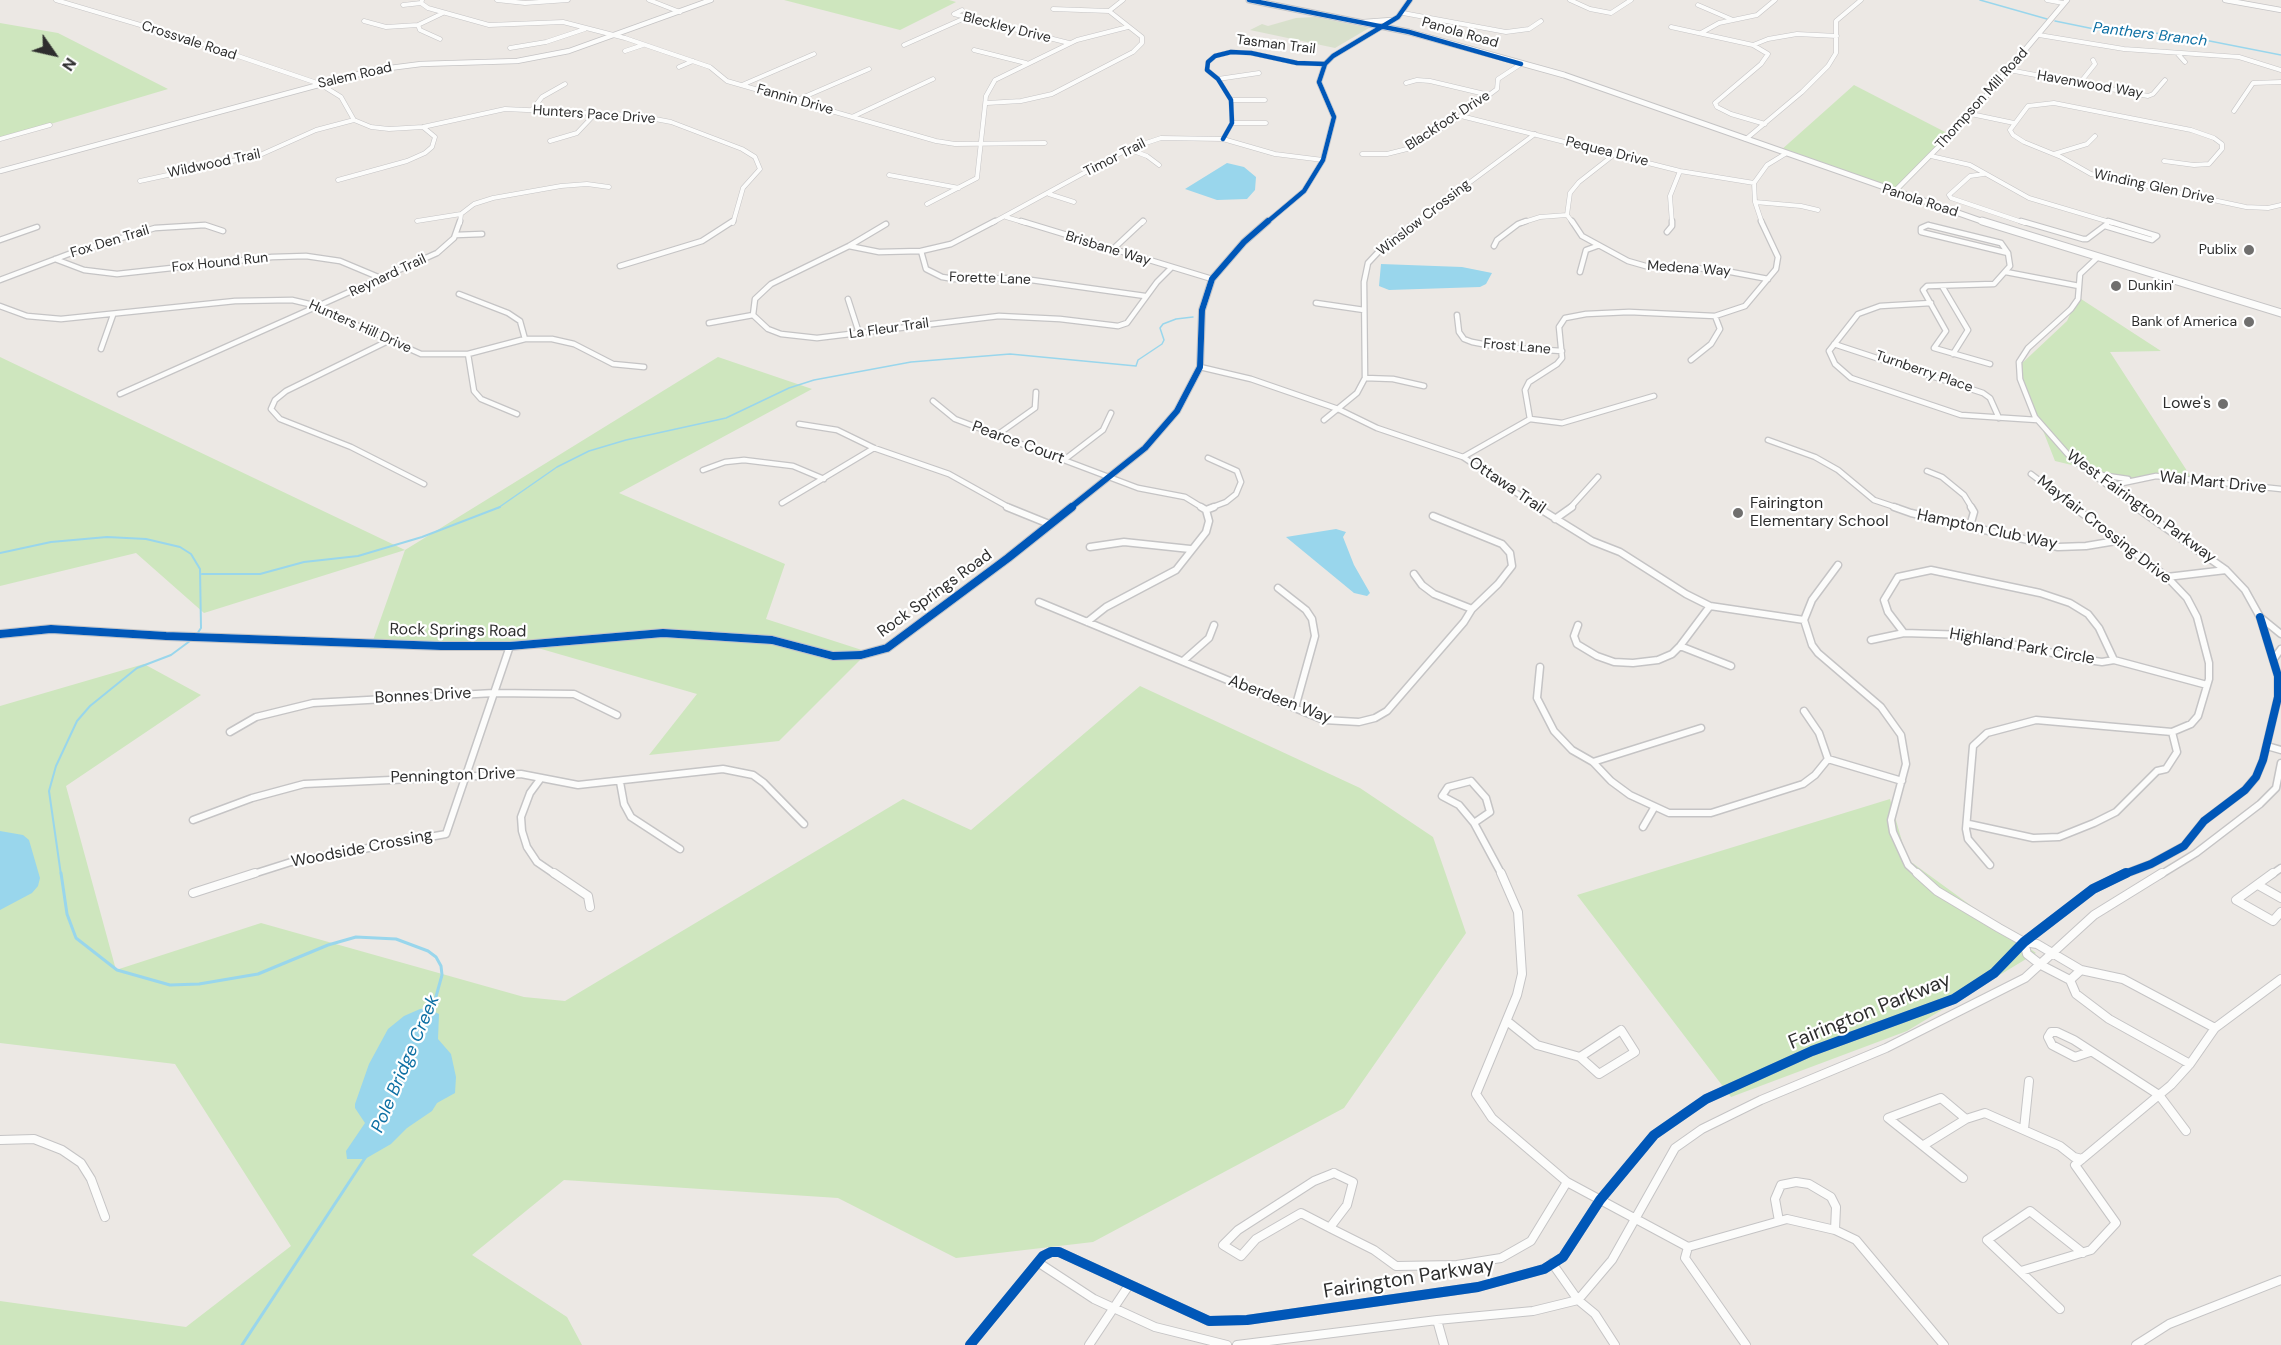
<!DOCTYPE html>
<html>
<head>
<meta charset="utf-8">
<style>
  body { margin:0 }
  #map { position:relative; width:2281px; height:1345px; overflow:hidden; background:#ece8e4; font-family:"DM Sans",sans-serif }
  canvas { display:block }
  .north { position:absolute; left:24px; top:24px; width:60px; height:60px; -webkit-text-stroke:4px #fff; paint-order:stroke; rotate:124deg; font-size:16px; font-weight:700; line-height:24px; text-align:center; color:#2e2e2e }
  .north::after { content:''; display:block; margin:auto; width:21px; height:27px; background:#2e2e2e; clip-path:polygon(50% 0,100% 100%,50% 72%,0 100%) }
</style>
</head>
<body>
<div id="map">
<canvas width="2281" height="1345"></canvas>
<div class="north">N</div>
</div>
<script>
const g = document.querySelector('canvas').getContext('2d');
g.lineJoin = 'round';
function fill(path, color) { g.fillStyle = color; g.fill(path, 'evenodd'); }
const shape = rows => new Path2D(rows.map(r => 'M' + r).join(''));
function stroke(path, color, width, dash) { g.strokeStyle = color; g.lineWidth = width; g.lineCap = dash ? 'butt' : 'round'; g.setLineDash(dash || []); g.stroke(path); }
function drawText(font, color, halo, rows, align = 'center') {
  g.font = font + ' "DM Sans",sans-serif'; g.lineWidth = 4.5; g.setLineDash([]); g.textBaseline = 'middle'; g.strokeStyle = halo; g.fillStyle = color; for (const [text, x, y, turn = 0] of rows) {
    g.save(); g.translate(x, y); g.rotate((+turn || 0) * Math.PI / 180); g.textAlign = isNaN(turn) ? turn : align; if (halo) g.strokeText(text, 0, 0); g.fillText(text, 0, 0); g.restore();
  }
}
const green = shape([
  [784,0,949,0,956,2,900,30],
  [0,23,58,33,168,89,0,139],
  [1854,85,1947,133,1897,194,1780,151],
  [2078,297,2161,351,2110,352,2191,477,2135,480,2055,461,2018,367,2067,321],
  [0,357,405,550,718,357,812,389,619,493,785,564,766,619,868,652,779,741,649,755,697,694,531,646,370,649,405,550,204,613,136,553,0,586],
  [144,664,201,695,66,786,116,970,261,923,524,997,565,1001,903,799,971,830,1140,686,1360,788,1433,837,1466,933,1344,1108,1093,1242,956,1258,838,1198,564,1180,472,1255,567,1317,582,1345,0,1345,0,1301,186,1327,291,1246,175,1064,0,1043,0,706],
  [1890,799,1907,859,2036,953,1907,1031,1731,1097,1577,895]
]);
const cemetery = shape([
  [1315,17,1369,28,1335,48,1250,30,1262,24,1268,26,1296,18]
]);
const water = shape([
  [1227,163,1244,167,1256,177,1255,190,1247,199,1217,200,1185,189],
  [1381,264,1462,267,1492,273,1486,284,1480,287,1389,290,1379,286],
  [1336,529,1346,532,1343,537,1354,565,1370,593,1367,596,1354,593,1286,537],
  [0,831,23,835,29,840,40,878,38,886,32,893,0,910],
  [427,1008,439,1014,438,1039,451,1054,456,1077,455,1093,437,1103,432,1111,407,1128,391,1144,365,1159,347,1159,346,1151,365,1123,355,1108,355,1104,369,1064,388,1029,404,1016,420,1009]
]);
const streamFar2 = shape([
  [1980,0,2047,19],
  [2055,21,2104,31,2174,34,2281,55],
  [498,508,557,467,589,451,626,440,726,418,789,388,814,380,911,362,1010,354,1136,366,1138,360,1162,344,1164,340,1160,328,1163,324,1176,319,1193,317]
]);
const streamFar1 = shape([
  [0,553,51,542,107,537,146,539,180,547,191,554,200,569,201,628,197,634],
  [202,574,260,574,304,562,358,556,422,537,500,507],
  [61,875,49,791,56,766,77,721,90,706,137,668,171,655,194,638]
]);
const stream = shape([
  [61,873,67,914,76,938,117,970,170,985,199,984,258,974,328,945,356,937,396,939,428,951,436,957,441,966,442,975,432,1011],
  [242,1345,365,1158]
]);
const minorFar3 = shape([
  [56,0,191,40,320,84,341,97,354,120,371,127,389,129,423,127,505,109,634,115,671,122,742,149,755,157,760,169,743,188,733,223],
  [422,0,421,3,428,8,489,25,563,22,625,38,710,67,727,81,936,141,955,144,1045,143],
  [497,0,525,3,568,0],
  [649,0,680,12],
  [1570,0,1590,9,1611,13,1631,0],
  [2047,0,2063,3],
  [403,5,421,3],
  [1698,5,1733,20],
  [1053,9,1109,11],
  [962,10,954,14,1069,43],
  [1403,13,1506,32,1529,29,1541,21],
  [364,21,386,27,418,25],
  [1671,27,1753,45,1768,54,1761,64,1715,103,1717,107,1731,114,1765,124],
  [1701,33,1719,23,1757,15,1775,0],
  [2039,35,2124,49,2239,57,2281,70],
  [440,39,420,30,418,25,443,13],
  [904,45,965,18],
  [1753,45,1768,39,1797,34,1837,36],
  [510,48,546,42,585,29],
  [974,50,1026,63],
  [625,51,643,45],
  [2177,53,2185,62],
  [679,67,693,61],
  [2009,70,2148,96,2153,94,2165,80],
  [1218,79,1259,73],
  [1406,83,1417,80,1430,81,1489,95],
  [2079,84,2095,64,2093,60],
  [742,85,814,54],
  [797,100,869,69],
  [1231,100,1265,100],
  [987,103,1021,101,1052,94,1133,52,1142,43,1142,37,1109,11,1123,0],
  [532,110,542,97,565,84],
  [2234,111,2253,83,2281,82],
  [1971,114,2014,123],
  [1461,116,1680,171,1754,183],
  [852,117,933,79],
  [1232,123,1266,123],
  [0,139,50,125],
  [1223,139,1232,123,1231,100,1218,79,1207,70,1208,62,1215,56,1231,52,1251,53,1297,63,1325,64],
  [1746,139,1802,92,1828,66,1836,53,1836,21,1861,0],
  [550,141,577,133,594,115],
  [1128,149,1147,156,1159,165],
  [1362,154,1387,154,1411,148,1461,116,1497,89,1498,79,1521,64],
  [2054,154,2087,144,2095,136],
  [1931,156,1970,165,2029,198,2113,223],
  [2164,161,2194,165,2209,164,2222,149,2222,144,2214,138,2191,130,2054,103,2028,106,2010,130,2013,135,2024,142,2061,157,2091,174,2246,207,2268,208,2281,205],
  [1984,174,1970,176,1949,195,1951,198,2025,223],
  [889,175,959,188],
  [338,180,407,161,425,153,432,147,435,137,423,127],
  [140,181,260,155,316,130,354,120],
  [1049,194,1074,202],
  [1755,202,1801,206,1818,210],
  [927,204,977,178,986,96,995,80,1077,40,1128,27],
  [1006,217,1026,223],
  [417,221,461,214],
  [460,223,461,214,474,204,493,198,561,186,587,184,609,187],
  [992,223,1128,149,1161,138,1223,139,1275,154,1323,160],
  [1142,223,1144,221],
  [1415,223,1535,134],
  [1521,223,1540,217,1567,215],
  [1573,223,1567,215,1570,193,1579,182,1616,153],
  [1672,223,1670,196,1680,171],
  [1762,223,1755,202,1754,183,1767,165,1785,154]
]);
const minorFar2 = shape([
  [1021,221,1212,279],
  [1572,221,1582,236,1628,261,1649,267,1715,269,1768,279],
  [2021,221,2083,239,2087,239,2107,224],
  [886,224,849,246,771,284,755,299,753,315,768,329,781,334,817,338,999,316,1060,319,1118,326,1127,323,1157,282,1171,268],
  [1928,225,2001,243,2008,253,1921,232,1921,228,1928,225],
  [2105,226,2152,240,2157,236,2108,221],
  [1667,232,1672,226,1672,221],
  [456,235,482,234],
  [0,240,37,227],
  [849,246,879,252,921,251,951,244,995,221],
  [1494,246,1497,240,1518,224,1526,221],
  [1112,250,1143,221],
  [921,251,926,269,942,277,954,279,1017,278,1145,296],
  [2098,257,2080,274,2078,299,2071,309,2028,348,2019,362,2020,379,2035,417,2072,459,2138,508],
  [55,259,84,270,117,274,272,257,306,256,340,261,383,279],
  [620,266,702,241,733,221],
  [1580,272,1586,250,1597,246],
  [2006,272,2079,286],
  [0,280,74,252,155,228,205,225,223,231],
  [1942,286,1968,330,1953,354],
  [459,294,508,313,520,321,525,339],
  [848,299,859,333],
  [1316,303,1364,310],
  [1931,303,1880,306,1858,314,1829,351,1835,364,1851,378,1961,415,2037,420],
  [0,306,27,316,61,319,235,301,292,300,309,304,421,354,468,354,525,339,552,339,574,344,613,364,644,367],
  [1457,315,1459,332,1464,339,1472,342,1498,347,1562,351],
  [709,323,753,315],
  [388,341,286,391,275,400,271,409,280,419,351,447,424,484],
  [1834,344,1983,393,1990,398,1999,418],
  [101,349,113,315],
  [468,354,474,391,481,399,517,414],
  [1691,360,1711,344,1720,329,1715,316],
  [1990,364,1934,348,1946,331,1923,290,1927,286,1994,284,2010,266,2008,253],
  [1200,367,1251,379,1338,409,1377,428,1463,457,1539,508],
  [1365,378,1393,379,1424,386],
  [120,394,437,253,454,238,460,221],
  [933,401,955,419,1138,488,1185,497,1203,508],
  [1530,419,1562,423,1654,396],
  [1324,420,1357,393,1365,378,1364,282,1368,263,1383,247,1417,221],
  [799,424,837,430,874,448,949,474,1010,508],
  [997,435,1035,408,1036,392],
  [1768,440,1815,457,1838,470,1874,500,1898,508],
  [1463,457,1530,419,1525,390,1529,382,1557,364,1562,358,1559,327,1565,318,1586,314,1629,312,1715,316,1745,306,1776,269,1778,257,1761,221],
  [1208,458,1237,471,1241,482,1236,494,1226,502,1210,508],
  [1064,460,1103,430,1111,413],
  [703,470,725,462,744,460,793,466,824,479],
  [1927,471,1942,477,1964,495,1972,508],
  [2031,474,2076,508],
  [2094,474,2128,479],
  [2110,488,2118,484,2156,476,2281,489],
  [782,503,874,448],
  [1570,508,1598,477]
]);
const minorFar1 = shape([
  [1007,507,1049,524],
  [1537,507,1592,541,1620,552,1686,594,1710,606,1804,620],
  [1894,507,1911,513,2058,547,2086,546,2116,541],
  [2136,507,2226,570,2245,590,2260,617,2281,634],
  [1206,510,1214,507],
  [1555,519,1572,507],
  [1970,526,1974,512,1971,507],
  [1090,547,1124,542,1190,549],
  [1838,565,1812,600,1804,620,1812,645,1818,653,1881,707,1901,735,1906,764,1891,820,1893,832,1908,865,1919,875],
  [1414,574,1422,585,1434,594,1472,609],
  [2167,577,2226,570],
  [1278,588,1306,610,1312,619,1315,636,1295,708],
  [1039,602,1324,720,1359,722,1375,718,1387,711,1464,622,1472,609,1498,584,1512,566,1510,553,1502,544,1433,516],
  [1087,622,1106,607,1176,570,1206,532,1209,521,1206,510,1201,507],
  [1578,625,1574,636,1577,644,1597,656,1614,662,1633,663,1658,660,1672,654,1680,646,1710,606],
  [1904,633,1888,612,1884,600,1898,577,1931,570,2040,593,2070,603,2088,614,2099,628,2114,660],
  [1871,640,1904,633,1968,635,2081,659,2102,662,2114,660,2207,685],
  [1680,646,1731,666],
  [2273,660,2281,649],
  [1183,661,1209,638,1214,625],
  [1540,667,1537,698,1554,731,1572,750,1593,762,1611,781,1630,795,1669,813,1711,813,1803,784,1815,775,1828,759,1819,733,1804,711],
  [230,732,256,717,313,703,494,693,574,694,617,715],
  [2267,746,2281,750],
  [1828,759,1902,781],
  [1593,762,1701,728],
  [541,778,530,793,521,817,522,831,527,847,537,862,556,875],
  [1471,781,1486,798,1490,812,1474,823,1459,805,1442,796,1448,787,1471,781],
  [620,782,624,804,631,817,680,849],
  [193,820,252,798,304,784,521,774,578,785,723,769,753,775,764,783,804,824],
  [1474,823,1502,875],
  [1969,824,2033,838,2059,837,2094,823,2116,812,2157,771,2166,769,2177,752,2172,732],
  [1643,827,1654,808],
  [1990,865,1968,839,1966,829,1973,746,1987,733,2036,720,2172,732,2191,724,2198,716,2209,679,2209,663,2197,617,2187,598,2167,577,2074,507],
  [250,875,291,862,446,834,510,646],
  [2122,875,2151,864,2184,846,2204,821,2245,790,2256,777,2263,760,2278,697,2278,676,2260,617],
  [2160,875,2196,853,2260,804,2276,788,2281,763],
  [2271,875,2281,868]
]);
const minor = shape([
  [554,873,588,896,590,907],
  [1501,873,1518,912,1522,974,1517,995,1476,1094,1492,1118,1567,1182,1688,1247,1787,1219,1835,1230,1856,1240,1944,1345],
  [1917,873,1937,891,1999,928,2024,942,2037,944,2081,970],
  [2273,873,2236,900,2273,921,2281,912],
  [2258,885,2281,898],
  [193,893,255,873],
  [2024,942,2027,954,2041,965,2070,980],
  [1507,1021,1537,1045,1580,1057],
  [1621,1030,1635,1052,1599,1074,1580,1057,1621,1030],
  [2090,1052,2075,1057,2052,1045,2048,1037,2051,1032,2057,1032,2074,1040,2159,1095,2186,1131],
  [2190,1064,2109,1019,2076,994,2070,980,2081,970,2123,979,2215,1028],
  [2024,1129,2029,1081],
  [0,1140,34,1139,62,1150,81,1163,91,1179,105,1217],
  [1924,1145,1966,1119,1985,1113,2060,1146,2074,1157,2082,1159],
  [1334,1173,1353,1182,1347,1205,1331,1226,1332,1229,1301,1213,1256,1239,1241,1256,1223,1245,1238,1230,1314,1181,1334,1173],
  [1963,1178,1888,1118,1941,1098,1966,1119],
  [1779,1221,1775,1199,1781,1185,1796,1182,1809,1184,1831,1197,1836,1207,1835,1230],
  [1332,1229,1374,1250,1396,1266,1457,1265,1501,1258,1531,1241,1567,1182],
  [1688,1247,1685,1258,1746,1345],
  [1039,1263,1094,1299,1155,1327,1227,1345],
  [1552,1263,1578,1300,1595,1314,1615,1345],
  [2021,1271,2091,1250,2116,1223,2075,1165,2171,1085,2190,1064,2215,1028,2281,979],
  [2060,1309,1987,1240,2030,1211,2083,1253],
  [1437,1320,1444,1345],
  [970,1345,1043,1256,1051,1252,1059,1252,1209,1321,1247,1320,1478,1287,1544,1269,1563,1257,1600,1200,1654,1135,1706,1099,1812,1051,1954,999,1994,973,2024,942,2093,889,2126,873],
  [1089,1345,1129,1285],
  [1237,1345,1437,1320,1533,1311,1578,1300,1612,1260,1675,1148,1702,1129,1761,1100,1886,1048,2025,978,2094,915,2162,873],
  [2136,1345,2169,1324,2281,1280]
]);
const tertiaryFar2 = shape([
  [2225,0,2281,10],
  [1364,22,1391,20],
  [0,171,374,70,421,64,517,61,569,51,711,0],
  [1893,193,1971,114,2067,0],
  [1266,223,1304,191,1323,160,1334,117,1319,82,1325,64,1333,56,1398,17,1410,0]
]);
const tertiaryFar1 = shape([
  [1070,508,1145,448,1177,411,1200,367,1202,310,1212,279,1244,242,1268,221]
]);
const tertiary = shape([
  [0,634,51,629,166,636,441,646,510,646,663,633,772,640,833,656,861,655,887,648,1008,558,1072,507]
]);
const secondaryFar1 = shape([
  [1249,0,1409,32,1564,75,1987,223]
]);
const secondary = shape([
  [1982,221,2281,313]
]);
const cyclewayFar3 = shape([
  [1249,0,1409,32,1521,64],
  [1223,139,1232,123,1231,100,1218,79,1207,70,1208,62,1215,56,1231,52,1251,53,1297,63,1325,64],
  [1266,223,1304,191,1323,160,1334,117,1319,82,1325,64,1333,56,1398,17,1410,0]
]);
const cyclewayFar2 = shape([
  [1070,508,1145,448,1177,411,1200,367,1202,310,1212,279,1244,242,1268,221]
]);
const cyclewayFar1 = shape([
  [0,634,51,629,166,636,441,646,510,646,663,633,772,640,833,656,861,655,887,648,1008,558,1072,507],
  [2122,875,2151,864,2184,846,2204,821,2245,790,2256,777,2263,760,2278,697,2278,676,2260,617]
]);
const cycleway = shape([
  [970,1345,1043,1256,1051,1252,1059,1252,1209,1321,1247,1320,1478,1287,1544,1269,1563,1257,1600,1200,1654,1135,1706,1099,1812,1051,1954,999,1994,973,2024,942,2093,889,2126,873]
]);
const markers = [
  [2249,250,6,"#706f6e"],
  [2116,286,6,"#706f6e"],
  [2249,322,6,"#706f6e"],
  [2223,404,6,"#706f6e"],
  [1738,513,6,"#706f6e"]
];
const farStreetnames = [
  ["Bleckley Drive",1007,28,14],
  ["Panola Road",1460,33,16],
  ["Crossvale Road",189,41,18],
  ["Tasman Trail",1276,45,7],
  ["Salem Road",355,76,-13],
  ["Havenwood Way",2090,85,10],
  ["Thompson Mill Road",1982,99,-48],
  ["Fannin Drive",795,100,16],
  ["Hunters Pace Drive",594,115,4],
  ["Blackfoot Drive",1448,121,-33],
  ["Pequea Drive",1607,152,14],
  ["Timor Trail",1115,158,-27],
  ["Wildwood Trail",214,164,-12],
  ["Winding Glen Drive",2154,187,12],
  ["Panola Road",1920,201,18],
  ["Winslow Crossing",1424,218,-38],
  ["Fox Den Trail",110,242,-17],
  ["Brisbane Way",1108,249,17],
  ["Fox Hound Run",220,263,-6],
  ["Medena Way",1689,269,4],
  ["Reynard Trail",388,276,-25],
  ["Forette Lane",990,279,2],
  ["Hunters Hill Drive",360,327,24],
  ["La Fleur Trail",889,329,-8],
  ["Frost Lane",1517,347,5],
  ["Turnberry Place",1924,372,19]
];
const farPoinames = [
  ["Publix",2237,250],
  ["Dunkin'",2128,286,"left"],
  ["Bank of America",2237,322]
];
const farWaternames = [
  ["Panthers Branch",2150,35,7]
];
const poiNames = [
  ["Lowe's",2211,404],
  ["Fairington",1750,504,"left"],
  ["Elementary School",1750,522,"left"]
];
const streetNames = [
  ["Pearce Court",1018,443,20],
  ["Wal Mart Drive",2213,483,6],
  ["Ottawa Trail",1507,486,34],
  ["West Fairington Parkway",2141,507,36],
  ["Hampton Club Way",1987,530,12],
  ["Mayfair Crossing Drive",2104,530,38],
  ["Rock Springs Road",935,594,-36],
  ["Rock Springs Road",458,631,1],
  ["Highland Park Circle",2022,647,10],
  ["Bonnes Drive",423,696,-3],
  ["Aberdeen Way",1280,700,21],
  ["Pennington Drive",453,776,-2],
  ["Woodside Crossing",362,849,-11]
];
const waterNames = [
  ["Pole Bridge Creek",406,1064,-67]
];
const nearStreetnames = [
  ["Fairington Parkway",1870,1012,-22],
  ["Fairington Parkway",1409,1279,-9]
];
fill(green, '#cee6be');
fill(cemetery, '#d8e0cc');
fill(water, '#99d6ec');
stroke(streamFar2, '#99d6ec', 1.5);
stroke(streamFar1, '#99d6ec', 2);
stroke(stream, '#99d6ec', 3);
stroke(minorFar3, '#c5c4c5', 5);
stroke(minorFar2, '#c5c4c5', 7);
stroke(minorFar1, '#c5c4c5', 9);
stroke(minor, '#c5c4c5', 10);
stroke(tertiaryFar2, '#c5c4c5', 6);
stroke(tertiaryFar1, '#c5c4c5', 8);
stroke(tertiary, '#c5c4c5', 10);
stroke(secondaryFar1, '#c5c4c5', 7);
stroke(secondary, '#c5c4c5', 9);
stroke(minorFar3, '#fcfcfb', 4);
stroke(minorFar2, '#fcfcfb', 4.5);
stroke(minorFar1, '#fcfcfb', 6);
stroke(minor, '#fcfcfb', 8);
stroke(tertiaryFar2, '#fcfcfb', 4.5);
stroke(tertiaryFar1, '#fcfcfb', 6);
stroke(tertiary, '#fcfcfb', 8);
stroke(secondaryFar1, '#fcfcfb', 5);
stroke(secondary, '#fcfcfb', 7);
stroke(cyclewayFar3, '#0057b8', 4.5);
stroke(cyclewayFar2, '#0057b8', 6);
stroke(cyclewayFar1, '#0057b8', 8);
stroke(cycleway, '#0057b8', 10);
for (const [x, y, r, color] of markers) { const dot = new Path2D(); dot.arc(x, y, r, 0, 2 * Math.PI); g.fillStyle = color; g.fill(dot); stroke(dot, '#fff', 2); }
drawText('14px', '#2e2e2e', '#fff', farStreetnames);
drawText('14px', '#2e2e2e', '#fff', farPoinames, 'right');
drawText('italic 15px', '#0d6fa3', '#fff', farWaternames);
drawText('16px', '#2e2e2e', '#fff', poiNames, 'right');
drawText('16px', '#2e2e2e', '#fff', streetNames);
drawText('italic 18px', '#0d6fa3', '#fff', waterNames);
drawText('20px', '#2e2e2e', '#fff', nearStreetnames);
</script>
</body>
</html>
